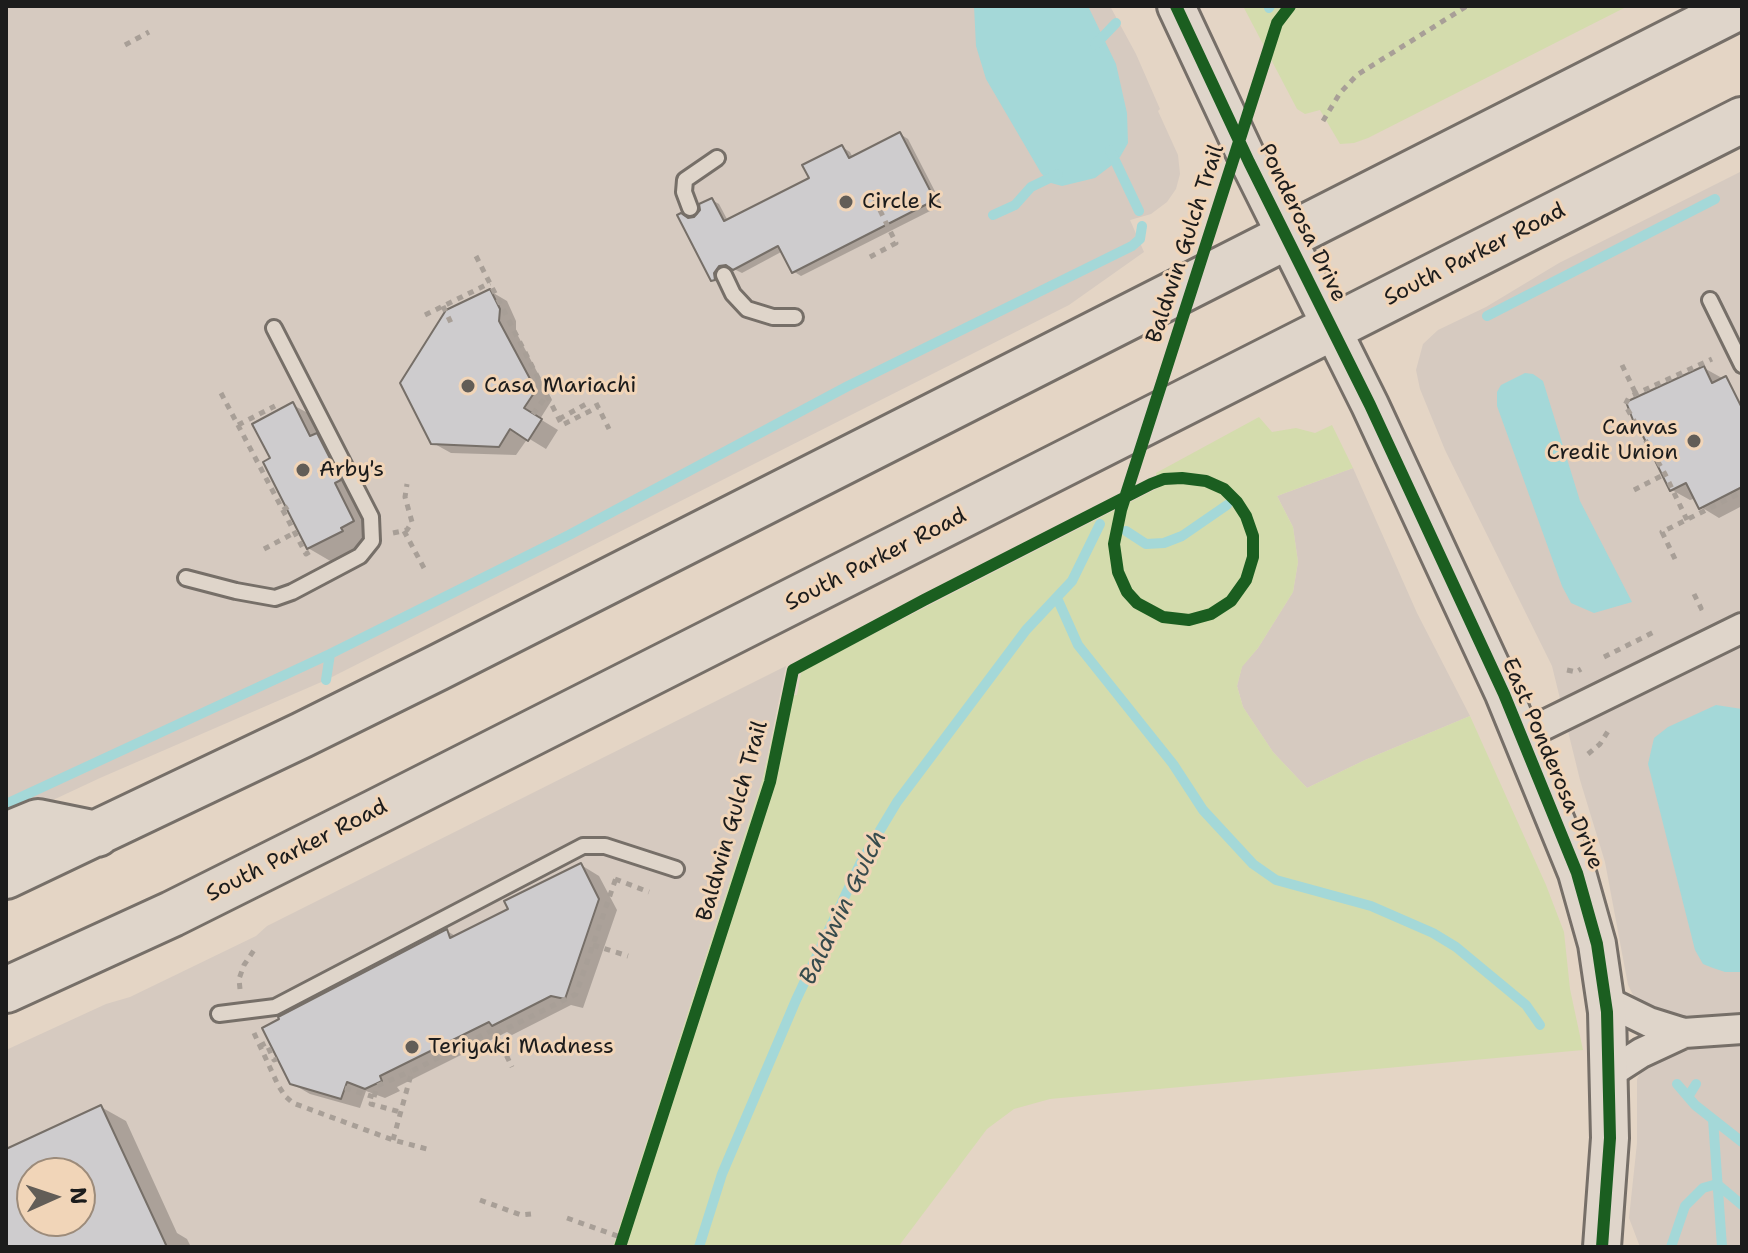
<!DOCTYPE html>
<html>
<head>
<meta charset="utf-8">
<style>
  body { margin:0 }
  #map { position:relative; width:1748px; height:1253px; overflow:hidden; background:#e4d5c5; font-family:"Shantell Sans",sans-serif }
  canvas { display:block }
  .frame { position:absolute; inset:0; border:8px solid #1c1c1c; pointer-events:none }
  .north { position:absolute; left:16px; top:1157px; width:80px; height:80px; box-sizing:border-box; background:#f1d5b8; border:2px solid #9c8b7a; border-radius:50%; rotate:87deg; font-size:22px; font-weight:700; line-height:32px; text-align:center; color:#1c1c1c }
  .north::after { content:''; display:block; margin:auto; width:28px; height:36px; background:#625d57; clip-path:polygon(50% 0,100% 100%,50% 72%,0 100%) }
</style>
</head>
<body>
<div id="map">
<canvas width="1748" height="1253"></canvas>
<div class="frame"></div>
<div class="north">N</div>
</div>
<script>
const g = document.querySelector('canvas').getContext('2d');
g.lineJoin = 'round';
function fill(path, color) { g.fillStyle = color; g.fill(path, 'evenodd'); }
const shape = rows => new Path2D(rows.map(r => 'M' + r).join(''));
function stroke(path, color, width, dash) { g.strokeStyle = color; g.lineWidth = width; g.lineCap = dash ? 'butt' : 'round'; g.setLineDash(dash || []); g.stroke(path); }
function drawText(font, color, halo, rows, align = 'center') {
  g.font = font + ' "Shantell Sans",sans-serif'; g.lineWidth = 6; g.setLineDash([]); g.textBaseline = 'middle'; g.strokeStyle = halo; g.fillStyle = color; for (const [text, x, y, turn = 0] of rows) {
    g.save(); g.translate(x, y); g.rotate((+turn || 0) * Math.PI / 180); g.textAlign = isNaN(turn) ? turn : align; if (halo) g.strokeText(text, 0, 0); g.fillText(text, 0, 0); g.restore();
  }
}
const built = shape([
  [6,6,1110,6,1136,54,1160,109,1158,111,1178,155,1180,174,1176,189,1167,202,1151,214,1130,220,1144,252,1069,305,326,680,100,778,6,822],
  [1742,171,1742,1247,1640,1247,1629,1218,1637,1143,1637,1079,1645,1064,1642,1006,1636,1001,1628,985,1605,862,1580,780,1552,666,1445,450,1420,389,1416,370,1423,344,1438,330,1486,307,1559,263],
  [1353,468,1417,613,1470,716,1365,760,1307,788,1273,752,1243,707,1237,686,1242,666,1258,648,1293,592,1298,562,1293,527,1277,496],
  [786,666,763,778,613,1247,6,1247,6,1050,106,1004,130,997,256,936,267,926],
  [32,1173,80,1173,80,1221,32,1221]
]);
const green = shape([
  [1243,6,1628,6,1368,138,1354,143,1340,144,1320,110,1305,114,1297,109],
  [1259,417,1272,432,1296,428,1315,433,1332,425,1353,468,1277,496,1293,527,1298,562,1293,592,1258,648,1242,667,1237,686,1243,707,1273,752,1307,788,1365,760,1470,716,1546,885,1564,932,1570,989,1583,1050,1050,1099,1014,1109,987,1129,898,1247,613,1247,763,778,782,694,797,695,801,673,805,669,1160,487,1156,473]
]);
const water = shape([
  [974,6,1088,6,1116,64,1127,113,1128,143,1120,157,1112,165,1095,178,1062,186,1051,183,1041,173,986,79,976,46],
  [1525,373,1533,374,1543,381,1580,501,1632,602,1594,613,1571,603,1562,586,1497,406,1497,392,1501,385],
  [1716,705,1742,709,1742,972,1725,972,1713,968,1703,964,1695,950,1648,764,1654,738,1668,727]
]);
const shadow = shape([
  [900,134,908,139,942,205,801,276,793,271,783,251,742,273,734,269,727,270,721,284,713,280,689,219,695,219,712,200,719,204,728,221,811,179,842,147,850,152,853,158],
  [490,291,507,301,516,321,516,332,552,400,540,419,558,430,546,449,528,438,516,455,451,453,433,443],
  [1704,368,1722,378,1742,419,1742,506,1719,518,1701,507,1696,498,1690,500,1672,490,1644,434,1640,432],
  [293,405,317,418,377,535,365,545,332,562,308,548,272,459],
  [581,865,599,876,617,910,583,1008,571,1005,512,1035,507,1032,397,1087,400,1091,385,1098,366,1091,360,1108,310,1094,291,1083,447,931,457,937,511,910],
  [101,1107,126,1121,177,1233,187,1239,191,1247,6,1247,6,1151],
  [32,1173,80,1173,80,1221,32,1221]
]);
const stream = shape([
  [1269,8,1270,6],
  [1095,45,1116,23],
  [1110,150,1139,211],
  [993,215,1015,205,1031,187,1058,174],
  [1487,316,1715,199],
  [1126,531,1146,544,1164,543,1182,536,1227,505],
  [1057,598,1078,645,1173,764,1203,810,1253,864,1276,880,1371,906,1433,933,1456,947,1526,1005,1540,1025],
  [326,680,330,654],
  [6,804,330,654,569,535,848,386,1132,246,1140,239,1142,226],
  [1677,1084,1695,1105,1742,1142],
  [1688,1097,1696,1084],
  [1713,1119,1722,1247],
  [699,1247,722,1174,796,1000,861,862,897,802,1026,630,1072,581,1100,524],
  [1671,1247,1685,1206,1703,1188,1717,1184,1742,1205]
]);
const building = shape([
  [900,132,935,200,792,273,778,246,733,270,726,265,719,266,714,273,715,280,711,281,677,215,681,213,688,218,694,217,700,210,699,204,712,198,724,221,809,178,802,165,842,145,849,158,900,132],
  [490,289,500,309,499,321,536,390,524,408,542,419,528,441,510,429,499,447,431,444,400,383,446,310,490,289],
  [1704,366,1712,383,1726,376,1742,408,1742,487,1699,509,1686,483,1670,491,1641,432,1638,433,1626,402,1704,366],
  [293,402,310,436,317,433,341,480,335,483,354,521,341,528,343,531,307,549,263,462,270,458,252,424,293,402],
  [581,863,599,899,565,999,551,996,492,1026,489,1022,380,1076,382,1081,365,1089,347,1082,341,1099,290,1084,262,1028,279,1019,278,1017,447,929,450,938,508,909,504,901,581,863],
  [101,1105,167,1247,6,1247,6,1149,101,1105],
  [32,1173,80,1173,80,1221,32,1221,32,1173]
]);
const path = shape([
  [125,45,149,32],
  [1323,121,1340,93,1357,75,1467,6],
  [476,256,562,425,598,407],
  [870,257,896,243,872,194],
  [443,306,453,327],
  [425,315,490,283],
  [1622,365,1636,394],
  [221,393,306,554,311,551],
  [596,403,609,429],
  [533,414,547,395],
  [559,419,588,403],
  [238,425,275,406],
  [1634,490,1665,474],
  [283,510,289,506,287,503],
  [1687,520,1665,474,1625,405,1629,397,1712,359],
  [404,531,424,568],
  [393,533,407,530,412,522,405,497,407,484],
  [264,549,294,533],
  [1675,559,1662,532,1742,492],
  [1694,594,1701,608,1694,611],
  [1604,657,1654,632],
  [1567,670,1576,672,1581,669],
  [1588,754,1600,744,1610,728],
  [615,879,649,892],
  [593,945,628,956],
  [240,989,239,979,244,965,254,950],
  [254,1033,278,1085,285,1096,293,1103,393,1140,427,1149],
  [496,1034,512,1067],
  [260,1046,266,1043,274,1060,277,1059],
  [345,1088,374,1097,371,1104,400,1112],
  [374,1097,377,1086,411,1071],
  [393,1140,412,1071,493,1030,496,1034,576,994,617,875],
  [480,1200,521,1215,531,1214],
  [567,1218,623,1238]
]);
const service = shape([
  [690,208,684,192,685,180,717,158],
  [724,275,733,294,747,309,773,317,795,317],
  [1710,300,1742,365],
  [186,578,236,591,275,598,292,592,360,556,372,541,371,517,274,328],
  [219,1014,275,1007,583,846,605,846,676,869]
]);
const minor = shape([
  [1522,736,1742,628],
  [1606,1001,1649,1022,1684,1033],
  [1610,1073,1641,1053,1684,1033,1742,1029]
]);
const tertiary = shape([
  [1176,6,1249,162,1370,405,1504,694,1577,873,1597,944,1607,1012,1610,1138,1602,1247]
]);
const trunk = shape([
  [6,835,38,822,97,834],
  [6,876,302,735,437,668,1741,6],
  [6,990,172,914,376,812,1742,120]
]);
const cycleway = shape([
  [1176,6,1249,162,1370,405,1504,694,1577,873,1597,944,1607,1012,1610,1138,1602,1247],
  [620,1247,770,782,793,670,924,600,1151,484,1164,479,1182,478,1206,481,1224,489,1237,502,1246,516,1253,536,1253,557,1246,580,1231,601,1211,614,1189,620,1163,617,1137,603,1127,592,1118,572,1114,544,1121,510,1277,23,1290,6]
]);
const markers = [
  [846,202,8,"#625d57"],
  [468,386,8,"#625d57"],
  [1694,441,8,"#625d57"],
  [303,470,8,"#625d57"],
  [412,1047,8,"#625d57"]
];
const poiNames = [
  ["Circle K",862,202],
  ["Casa Mariachi",484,386],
  ["Canvas",1678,428,"right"],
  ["Credit Union",1678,453,"right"],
  ["Arby's",319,470],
  ["Teriyaki Madness",428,1047]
];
const streetNames = [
  ["Ponderosa Drive",1302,223,64],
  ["Baldwin Gulch Trail",1186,244,-72],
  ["South Parker Road",1475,255,-27],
  ["South Parker Road",876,560,-27],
  ["East Ponderosa Drive",1552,764,67],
  ["Baldwin Gulch Trail",733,821,-74],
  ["South Parker Road",297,851,-27]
];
const waterNames = [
  ["Baldwin Gulch",844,908,-64]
];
fill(built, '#d6cac0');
fill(green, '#d4dcad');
fill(water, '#a4d8d8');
fill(shadow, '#0003');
stroke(stream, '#a4d8d8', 10);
fill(building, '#ceccce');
stroke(building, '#766f68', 2);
stroke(service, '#766f68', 20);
stroke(minor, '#766f68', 34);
stroke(tertiary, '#766f68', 42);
stroke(trunk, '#766f68', 50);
stroke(path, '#a89f97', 5, [6, 6]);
stroke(service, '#dfd5ca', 14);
stroke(minor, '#dfd5ca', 28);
stroke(tertiary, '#dfd5ca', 36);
stroke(trunk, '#dfd5ca', 44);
stroke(cycleway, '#1b5e20', 12);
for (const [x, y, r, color] of markers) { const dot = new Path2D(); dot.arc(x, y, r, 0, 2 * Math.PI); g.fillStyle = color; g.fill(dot); stroke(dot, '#f1d5b8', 3); }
drawText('22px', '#1c1c1c', '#f1d5b8', poiNames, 'left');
drawText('22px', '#1c1c1c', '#f1d5b8', streetNames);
drawText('italic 24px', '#374b4d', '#f1d5b8', waterNames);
</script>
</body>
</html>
